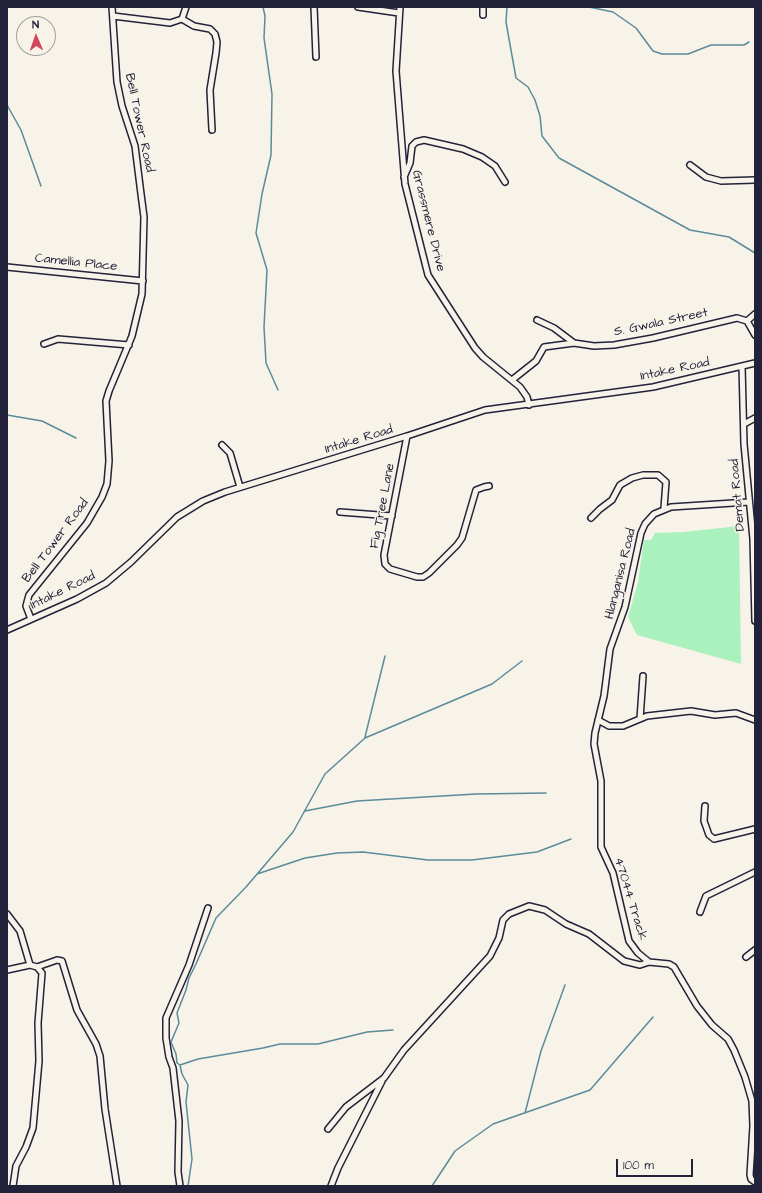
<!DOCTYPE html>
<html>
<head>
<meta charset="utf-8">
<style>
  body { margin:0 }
  #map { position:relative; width:762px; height:1193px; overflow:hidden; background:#f7f3e8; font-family:"Architects Daughter",sans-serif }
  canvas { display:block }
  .frame { position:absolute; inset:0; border:8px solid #22223b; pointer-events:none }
  .north { position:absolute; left:16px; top:16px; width:40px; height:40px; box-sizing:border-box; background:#f7f3e8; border:1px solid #a29fa3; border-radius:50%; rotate:358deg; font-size:11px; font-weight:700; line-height:16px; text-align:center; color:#22223b }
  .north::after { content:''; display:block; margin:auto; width:14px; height:18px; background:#d1495b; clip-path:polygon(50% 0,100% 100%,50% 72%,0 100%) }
  .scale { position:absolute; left:616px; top:1159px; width:77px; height:18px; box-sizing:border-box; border:2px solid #22223b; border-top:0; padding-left:5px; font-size:12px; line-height:14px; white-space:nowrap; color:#22223b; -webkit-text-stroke:3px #f7f3e8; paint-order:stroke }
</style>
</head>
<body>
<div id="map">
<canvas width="762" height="1193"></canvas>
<div class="frame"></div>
<div class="north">N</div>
<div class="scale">100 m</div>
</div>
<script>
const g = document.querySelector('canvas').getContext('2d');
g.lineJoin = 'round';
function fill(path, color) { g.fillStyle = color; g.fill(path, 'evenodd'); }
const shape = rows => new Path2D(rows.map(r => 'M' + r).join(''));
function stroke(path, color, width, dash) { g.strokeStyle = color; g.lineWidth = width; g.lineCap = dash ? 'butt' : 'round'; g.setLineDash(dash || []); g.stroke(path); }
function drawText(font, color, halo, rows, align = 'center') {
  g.font = font + ' "Architects Daughter",sans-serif'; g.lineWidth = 3; g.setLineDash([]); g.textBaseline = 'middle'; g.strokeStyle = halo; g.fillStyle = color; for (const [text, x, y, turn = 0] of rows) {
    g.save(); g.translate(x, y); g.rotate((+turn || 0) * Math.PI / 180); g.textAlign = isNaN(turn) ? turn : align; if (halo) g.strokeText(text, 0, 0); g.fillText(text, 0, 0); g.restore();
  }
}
const green = shape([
  [739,526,741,664,637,635,628,617,638,582,644,540,651,540,655,533,683,532]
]);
const stream = shape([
  [263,7,265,16,264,38,272,94,271,155,262,194,256,233,267,270,264,327,266,363,278,390],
  [507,7,506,22,516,78,528,87,535,100,540,116,542,136,559,158,690,230,729,237,755,253],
  [589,7,613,12,636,28,653,51,662,54,688,54,711,45,744,45,749,42],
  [7,105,21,130,41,186],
  [7,415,42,421,76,438],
  [365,737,385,656],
  [305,811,357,801,476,794,546,793],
  [257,874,305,858,337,853,363,852,428,860,472,860,537,852,571,839],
  [180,1065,198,1059,263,1048,280,1044,318,1044,367,1032,393,1030],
  [525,1113,541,1051,565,985],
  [188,1186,192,1159,186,1102,188,1085,182,1074,180,1065,177,1063,176,1054,171,1042,179,1023,177,1013,186,990,189,978,196,964,216,918,246,887,293,832,325,774,365,738,492,684,522,661],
  [432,1186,455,1151,493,1124,590,1090,653,1017]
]);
const minor = shape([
  [314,7,316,57],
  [358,7,399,13],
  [400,7,396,71,405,184,428,275,475,348,483,357,520,387,527,397,529,405],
  [483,15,483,7],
  [113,16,170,23,182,19,186,7],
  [182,19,194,26,210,29,215,34,217,42,216,53,210,90,212,130],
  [690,165,706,177,721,181,755,180],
  [404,177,410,163,412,146,416,142,424,140,463,149,482,157,495,166,505,182],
  [7,267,143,281],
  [537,320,554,328,574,343,594,346,614,345,653,338,737,318,747,321,755,335],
  [747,321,755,314],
  [44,344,58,339,129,345],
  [742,366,744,444,753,539,755,621],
  [512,380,536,361,544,347,574,343],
  [744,424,755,418],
  [407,436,384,555,385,564,390,569,417,577,423,577,429,573,457,545,462,538,476,490,484,487,489,486],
  [222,445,230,453,240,487],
  [749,502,671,507,654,514,645,524,641,533,625,607,610,649,604,696,595,733,594,744,601,781,601,847,613,873,629,941,638,953,649,962,669,964,674,967,697,1006,712,1025,728,1039,734,1050,745,1077,752,1101,753,1126,750,1175,751,1179,755,1182],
  [340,512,392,516],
  [591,518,600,509,612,500,620,485,632,478,643,475,658,475,666,482,664,508],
  [31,619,26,606,29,595,87,523,102,497,107,484,109,461,106,401,109,391,132,336,142,294,144,217,141,194,135,146,122,106,117,82,112,7],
  [7,630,77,599,106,583,131,562,177,517,203,501,225,492,407,436,485,410,653,387,755,363],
  [640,719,643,676],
  [598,720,609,726,623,726,647,716,691,711,715,715,736,713,755,720],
  [705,806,704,821,709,835,714,839,755,829],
  [700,912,706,896,755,872],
  [7,914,20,931,30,965],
  [746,957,755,950],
  [7,970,30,965,37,967,57,960,62,961,77,1010,96,1044,100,1056,105,1109,117,1186],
  [328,1129,346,1107,384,1078,404,1050,490,956,499,938,503,920,509,914,529,906,545,910,566,924,589,934,624,961,640,965,649,962],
  [13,1186,16,1166,26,1147,33,1128,39,1061,38,1023,42,973,37,967],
  [180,1186,178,1172,179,1121,173,1068,169,1057,166,1038,166,1018,189,965,208,908],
  [331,1186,338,1168,382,1081]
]);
const streetNames = [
  ["Bell Tower Road",139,123,78],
  ["Grassmere Drive",428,221,76],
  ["Camellia Place",76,263,6],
  ["S. Gwala Street",661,323,-12],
  ["Intake Road",675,370,-12],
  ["Intake Road",359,440,-17],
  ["Demat Road",738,495,-95],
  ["Fig Tree Lane",383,506,-79],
  ["Bell Tower Road",56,541,-53],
  ["Hlanganisa Road",621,574,-76],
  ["Intake Road",63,591,-26],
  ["47044 Track",630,899,73]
];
fill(green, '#abf1bd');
stroke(stream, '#5b8b9b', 1.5);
stroke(minor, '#22223b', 8);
stroke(minor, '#f7f3e8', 5);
drawText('13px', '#22223b', '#f7f3e8', streetNames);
</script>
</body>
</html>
